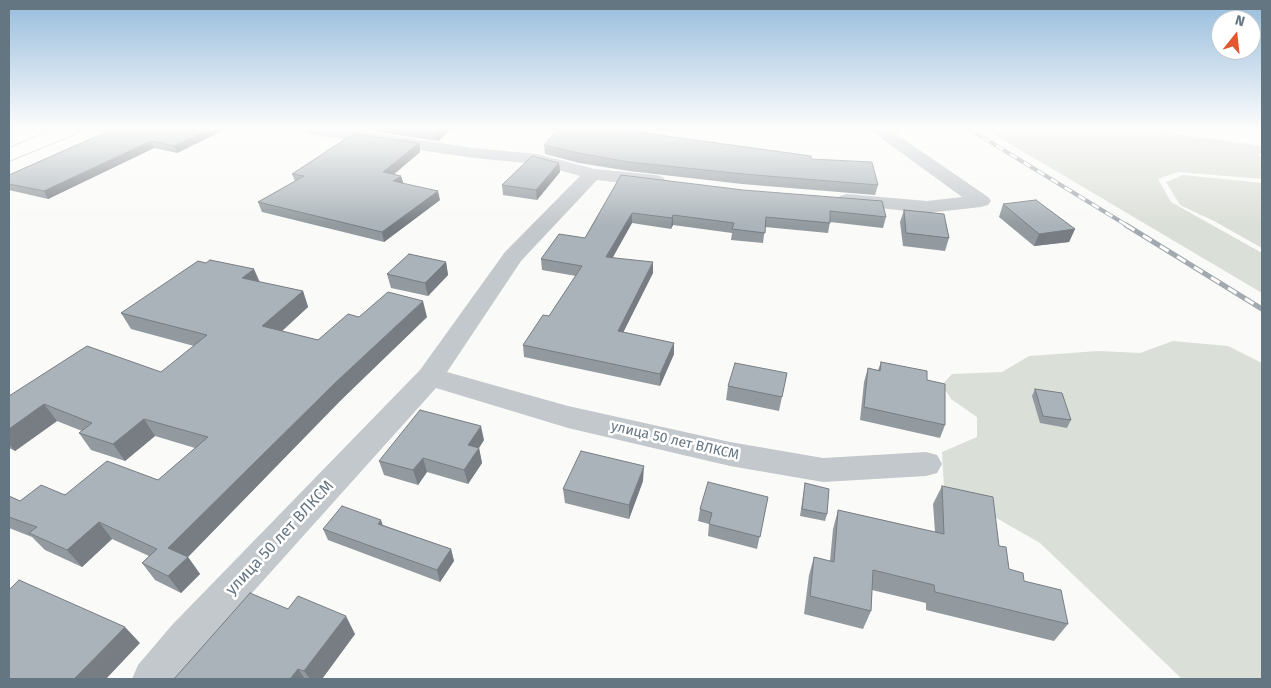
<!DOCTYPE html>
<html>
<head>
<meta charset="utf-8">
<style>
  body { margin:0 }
  #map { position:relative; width:1271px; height:688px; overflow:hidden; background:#fafaf8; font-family:"Fira Sans",sans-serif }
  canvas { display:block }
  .frame { position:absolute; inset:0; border:10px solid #657683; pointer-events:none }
  .north { position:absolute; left:1211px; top:10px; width:50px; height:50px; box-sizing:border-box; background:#fff; border:1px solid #c1c8cd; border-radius:50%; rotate:16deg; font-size:14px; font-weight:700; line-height:20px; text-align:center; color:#657683 }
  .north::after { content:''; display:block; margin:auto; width:18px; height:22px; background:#e4572e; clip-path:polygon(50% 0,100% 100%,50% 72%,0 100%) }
</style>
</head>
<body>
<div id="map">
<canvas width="1271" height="688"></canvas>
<div class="frame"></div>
<div class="north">N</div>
</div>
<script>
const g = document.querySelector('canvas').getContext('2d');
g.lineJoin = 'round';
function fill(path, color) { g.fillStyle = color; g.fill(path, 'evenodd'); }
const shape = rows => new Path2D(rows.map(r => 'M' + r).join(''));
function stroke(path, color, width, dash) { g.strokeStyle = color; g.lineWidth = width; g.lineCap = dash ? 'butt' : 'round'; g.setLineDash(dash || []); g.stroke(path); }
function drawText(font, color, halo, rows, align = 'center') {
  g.font = font + ' "Fira Sans",sans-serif'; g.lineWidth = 5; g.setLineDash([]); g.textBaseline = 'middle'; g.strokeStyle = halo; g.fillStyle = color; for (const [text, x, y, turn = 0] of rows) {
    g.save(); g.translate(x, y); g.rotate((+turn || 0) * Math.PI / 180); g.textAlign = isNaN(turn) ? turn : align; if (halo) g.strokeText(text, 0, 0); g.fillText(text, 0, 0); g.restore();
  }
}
const green = shape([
  [985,129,1163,129,1179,134,1262,146,1262,153,1257,154,1262,157,1262,179,1178,172,1158,179,1171,202,1262,253,1262,293],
  [1183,175,1262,183,1262,248,1214,221,1180,205,1166,182],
  [1173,341,1228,346,1262,363,1262,679,1182,679,1040,543,944,488,942,452,977,437,977,417,951,399,942,385,952,374,1002,372,1029,356,1098,351,1140,353]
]);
const minor = shape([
  [301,129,346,129,474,148,537,154,595,169,656,175,663,177,666,181,663,185,656,187,597,180,521,261,447,372,568,406,730,442,823,458,926,452,937,455,942,464,937,473,926,476,823,482,730,466,568,428,436,388,200,651,178,679,132,679,138,665,172,625,420,370,505,252,580,176,537,164,474,158,309,134,301,129],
  [869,129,889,129,988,197,991,201,988,205,981,207,927,213,840,204,837,200,840,196,847,194,927,201,962,197,869,129]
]);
const primary = shape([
  [55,129,80,129,77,133,9,161,9,148,55,129]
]);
const railFar1 = shape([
  [969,129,1128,226]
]);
const rail = shape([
  [1126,225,1262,309]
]);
const wall = shape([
  [113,129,226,129,177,153,154,148,48,199,9,190,9,175],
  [372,129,452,129,438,141,372,131],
  [419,143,420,152,394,174,401,176,403,183,440,200,384,242,262,212,258,202,295,181,292,174],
  [544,145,811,159,878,185,875,195,742,184,629,171,579,163,545,154],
  [559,163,560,172,537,200,503,195,502,185],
  [621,175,886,217,883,228,830,222,828,233,765,227,763,243,731,240,732,233,673,225,671,229,632,223,612,257,653,273,623,332,674,343,674,354,660,386,524,357,523,345,549,316,576,276,542,270,541,259,585,238],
  [1003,204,1075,229,1069,242,1034,246,999,217],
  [904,210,949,238,945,251,903,246,900,222],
  [446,262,448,275,428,296,391,288,387,274],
  [259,282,303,291,308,307,282,331,318,340,359,317,427,317,341,400,188,557,200,574,181,593,155,580,142,563,149,556,112,539,82,567,45,550,32,537,9,528,9,496,20,501,158,480,195,448,155,436,125,461,91,450,79,433,82,431,57,421,15,451,9,448,9,396,161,372,194,346,131,329,121,313],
  [881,362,927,380,945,425,940,438,860,420,864,382,868,368,878,370],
  [787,373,779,411,726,400,728,386],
  [1035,389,1071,420,1067,428,1040,423,1032,396],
  [484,440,479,448,482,463,468,484,427,472,418,485,384,475,379,461],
  [643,481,629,519,565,503,563,489],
  [805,483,827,514,825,521,800,516],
  [942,486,999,546,1009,569,1024,581,1068,624,1054,641,926,610,926,603,872,590,871,611,863,629,804,614,809,575,814,557,830,561,833,529,838,510,935,532,933,504],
  [768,497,757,549,708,536,709,524,698,521,700,509],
  [383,525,451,549,454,561,440,582,328,540,323,529],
  [288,609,355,634,322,679,174,679]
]);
const shadedWall = shape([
  [210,129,226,129,177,153,174,146],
  [438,129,452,129,438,141,436,131],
  [151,141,154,148,48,199,44,191],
  [419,143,420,152,386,181,383,172],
  [559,163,560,172,537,200,536,190],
  [401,176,404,185,393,181],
  [438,191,440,200,384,242,382,232],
  [632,213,632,223,607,268,606,257],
  [673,215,673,225,671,229,672,218],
  [1075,229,1069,242,1034,246,1039,234],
  [446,262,448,275,428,296,425,283],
  [653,262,653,273,618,343,618,331],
  [254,269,261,285,242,278],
  [303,291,308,307,270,342,262,326],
  [423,301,427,317,341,400,186,559,188,557,200,574,181,593,168,576,168,548,335,383],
  [674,343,674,354,660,386,660,374],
  [44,404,57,421,15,451,9,444,9,429],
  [144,419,155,436,125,461,113,444],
  [481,426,484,440,471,460,468,445],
  [479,448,482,463,468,484,464,470],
  [423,458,427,472,418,485,413,470],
  [644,466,643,481,629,519,629,505],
  [381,520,385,532,378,524],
  [99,522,112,539,82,567,67,550],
  [451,549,454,561,440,582,437,570],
  [346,616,355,634,322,679,310,679,304,671],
  [125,627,140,643,106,679,74,679],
  [298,669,305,679,290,679]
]);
const building = shape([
  [113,129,210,129,174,146,151,141,44,191,9,184,9,175,113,129],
  [558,129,616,129,811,156,811,159,872,162,878,185,743,174,629,162,578,153,544,145,558,129],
  [353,134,419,143,383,172,401,176,393,181,438,191,382,232,258,202,304,176,292,174,353,134],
  [532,156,559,163,536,190,502,185,532,156],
  [621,175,743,190,882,201,886,217,830,211,830,223,766,217,765,233,732,229,734,223,673,215,672,218,632,213,606,257,653,262,618,331,674,343,660,374,523,345,543,315,549,316,582,266,541,259,559,234,585,238,621,175],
  [1036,200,1075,229,1039,234,1003,204,1036,200],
  [904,210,944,214,949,238,906,233,904,210],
  [409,254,446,262,425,283,387,274,409,254],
  [210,260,254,269,242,278,303,291,262,326,318,340,348,314,359,317,388,292,423,301,335,383,168,548,188,557,168,576,142,563,157,549,99,522,67,550,29,533,37,527,9,517,9,496,20,501,41,485,65,495,107,461,158,480,208,437,144,419,113,444,79,433,92,423,44,404,9,429,9,396,87,346,161,372,207,335,121,313,198,261,206,263,210,260],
  [881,362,927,371,927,380,945,384,945,425,864,407,868,368,880,371,881,362],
  [735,363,787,373,782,397,728,386,735,363],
  [1035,389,1062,393,1071,420,1043,416,1035,389],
  [420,410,481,426,468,445,479,448,464,470,423,458,413,470,379,461,420,410],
  [581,451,644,466,629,505,563,489,581,451],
  [708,482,768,497,760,537,709,524,712,513,700,509,708,482],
  [805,483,829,489,827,514,802,509,805,483],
  [942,486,993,497,999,546,1006,547,1009,569,1023,573,1024,581,1061,590,1068,624,935,592,934,585,873,570,871,611,810,596,814,557,834,562,838,510,944,534,942,486],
  [342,506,381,520,378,524,451,549,437,570,323,529,342,506],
  [19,580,125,627,74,679,9,679,9,590,19,580],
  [250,593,288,609,298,596,346,616,304,671,298,669,290,679,174,679,250,593]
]);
const streetNames = [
  ["улица 50 лет ВЛКСМ",675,441,13]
];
const nearStreetnames = [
  ["улица 50 лет ВЛКСМ",280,538,-47]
];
fill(green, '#dadfd7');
stroke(primary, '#b5babe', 2);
fill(minor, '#c3c8cc');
fill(primary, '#fff');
stroke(railFar1, '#a2aab0', 4);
stroke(rail, '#a2aab0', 5);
stroke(railFar1, '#fff', 2.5, [8]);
stroke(rail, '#fff', 3, [10]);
fill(wall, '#929a9f');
fill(shadedWall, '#777d82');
fill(building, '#aab3b9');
stroke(building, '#777d82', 1);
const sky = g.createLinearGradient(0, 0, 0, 226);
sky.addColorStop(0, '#96bcdc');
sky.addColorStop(0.57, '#fdfdfc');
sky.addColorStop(1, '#fdfdfc00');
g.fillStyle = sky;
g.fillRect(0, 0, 1271, 226);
drawText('14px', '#657683', '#fff', streetNames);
drawText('16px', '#657683', '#fff', nearStreetnames);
</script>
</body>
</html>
